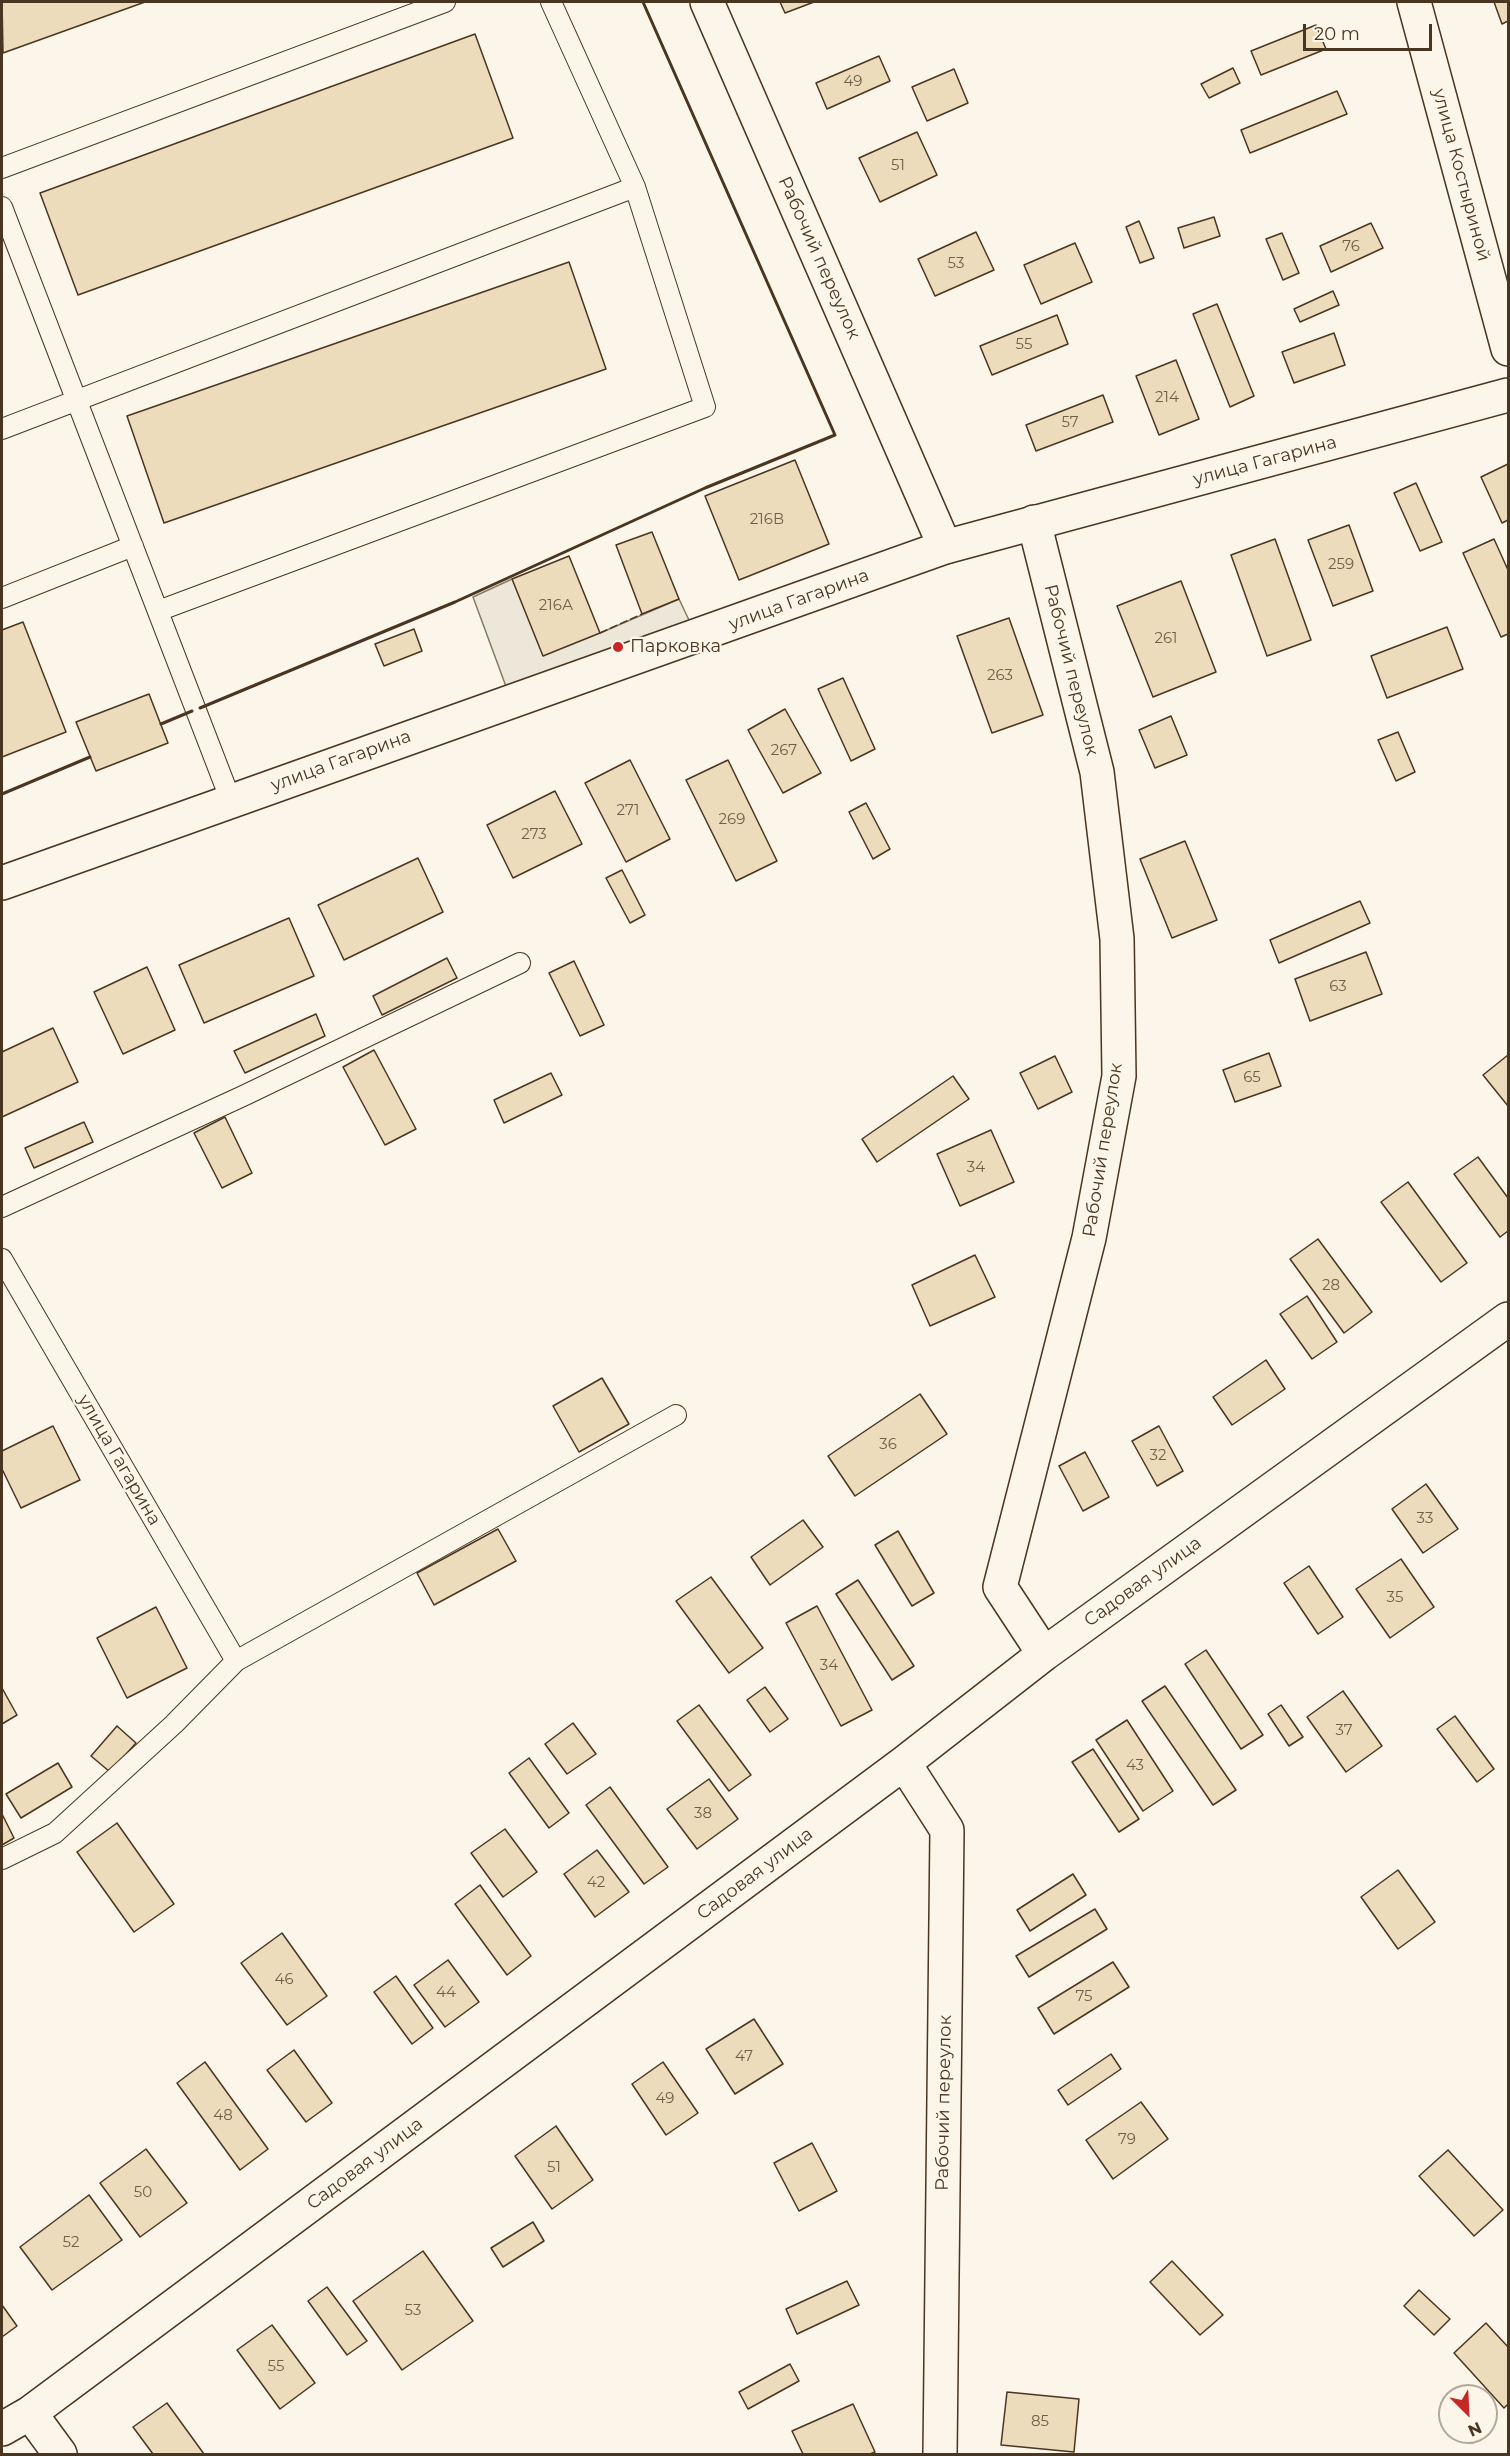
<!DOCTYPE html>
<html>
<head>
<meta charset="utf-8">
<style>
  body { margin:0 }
  #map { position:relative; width:1510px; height:2456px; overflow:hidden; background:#fbf6e9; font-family:Montserrat,sans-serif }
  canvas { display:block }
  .frame { position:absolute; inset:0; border:3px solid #4a3520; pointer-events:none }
  .north { position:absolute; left:1438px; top:2384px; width:60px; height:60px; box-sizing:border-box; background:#fbf6e9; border:2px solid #b4a999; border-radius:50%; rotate:156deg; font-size:16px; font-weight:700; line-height:24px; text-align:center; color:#4a3520 }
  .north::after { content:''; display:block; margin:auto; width:21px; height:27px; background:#c62828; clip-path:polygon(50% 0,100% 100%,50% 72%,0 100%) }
  .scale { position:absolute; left:1303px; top:24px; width:129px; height:27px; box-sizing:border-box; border:3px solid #4a3520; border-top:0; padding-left:8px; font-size:18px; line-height:21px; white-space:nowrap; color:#4a3520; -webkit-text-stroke:4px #fbf6e9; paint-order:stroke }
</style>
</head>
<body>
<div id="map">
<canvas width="1510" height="2456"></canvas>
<div class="frame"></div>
<div class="north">N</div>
<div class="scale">20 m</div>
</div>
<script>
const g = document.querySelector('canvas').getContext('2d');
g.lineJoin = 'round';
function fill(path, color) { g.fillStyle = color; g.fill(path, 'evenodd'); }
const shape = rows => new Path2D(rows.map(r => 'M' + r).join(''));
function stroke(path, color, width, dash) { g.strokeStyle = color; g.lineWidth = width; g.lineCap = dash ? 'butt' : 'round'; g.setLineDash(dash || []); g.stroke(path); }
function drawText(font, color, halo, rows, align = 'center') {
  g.font = font + ' Montserrat,sans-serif'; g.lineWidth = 4.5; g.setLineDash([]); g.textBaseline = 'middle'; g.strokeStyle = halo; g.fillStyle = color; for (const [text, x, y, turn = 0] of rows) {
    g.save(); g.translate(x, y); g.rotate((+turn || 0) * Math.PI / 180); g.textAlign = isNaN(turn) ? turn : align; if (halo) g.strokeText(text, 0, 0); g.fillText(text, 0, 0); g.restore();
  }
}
const parking = shape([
  [512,579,600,633,679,599,697,637,511,700,473,597,512,579]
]);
const building = shape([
  [2,2,145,2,3,53,2,2],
  [780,2,814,2,785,13,780,2],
  [1494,2,1508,2,1508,21,1502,24,1494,2],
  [1316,25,1326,49,1261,75,1251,51,1316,25],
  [475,34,513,138,78,295,40,193,475,34],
  [879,56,890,81,827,109,816,83,879,56],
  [1233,68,1240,83,1209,98,1201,84,1233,68],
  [954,69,968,103,927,121,912,87,954,69],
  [1337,91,1347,114,1250,153,1241,130,1337,91],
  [917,132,937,175,880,202,859,158,917,132],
  [1214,217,1220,236,1184,248,1178,228,1214,217],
  [1139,221,1154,258,1140,263,1126,227,1139,221],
  [1371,223,1383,248,1331,272,1320,246,1371,223],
  [976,232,994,270,935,296,918,259,976,232],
  [1282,233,1299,273,1283,280,1266,239,1282,233],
  [1075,243,1092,282,1041,304,1024,265,1075,243],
  [569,262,606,369,164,523,127,416,569,262],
  [1333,291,1339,305,1300,322,1294,309,1333,291],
  [1217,304,1254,396,1230,407,1193,314,1217,304],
  [1057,315,1068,344,992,375,980,346,1057,315],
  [1334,333,1345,365,1294,383,1282,352,1334,333],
  [1176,360,1199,419,1159,435,1136,376,1176,360],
  [1103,395,1113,422,1036,451,1026,425,1103,395],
  [795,460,829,544,739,580,705,496,795,460],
  [1508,464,1508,520,1502,523,1481,477,1508,464],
  [1416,483,1442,542,1420,551,1394,493,1416,483],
  [1349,525,1373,591,1333,606,1308,540,1349,525],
  [652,532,679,599,642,614,616,545,652,532],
  [1275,539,1311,640,1267,656,1231,555,1275,539],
  [1494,539,1508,570,1508,634,1501,637,1463,553,1494,539],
  [569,556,600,633,543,656,512,579,569,556],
  [1181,581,1216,672,1153,697,1117,606,1181,581],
  [1009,618,1043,715,992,733,957,636,1009,618],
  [23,622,66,732,2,757,2,630,23,622],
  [1447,627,1463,669,1387,698,1371,656,1447,627],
  [414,629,422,651,384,666,375,644,414,629],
  [843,678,875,749,851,761,818,689,843,678],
  [149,694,168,743,96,771,76,722,149,694],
  [785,709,821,773,783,793,748,730,785,709],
  [1171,716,1187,755,1155,768,1139,730,1171,716],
  [1398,732,1415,772,1396,781,1378,740,1398,732],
  [630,760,670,839,626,862,585,783,630,760],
  [728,760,777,861,736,881,686,780,728,760],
  [555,791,582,844,513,878,487,825,555,791],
  [866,803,890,849,873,859,849,812,866,803],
  [1185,841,1217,920,1172,938,1140,859,1185,841],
  [418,858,443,912,344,960,318,905,418,858],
  [622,870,645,915,630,923,606,878,622,870],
  [1360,901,1370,923,1279,963,1270,940,1360,901],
  [289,918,314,976,204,1023,179,965,289,918],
  [1366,952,1382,994,1310,1021,1295,979,1366,952],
  [447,958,457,978,382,1015,373,996,447,958],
  [574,961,604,1025,580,1036,549,973,574,961],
  [147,967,175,1030,123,1054,94,992,147,967],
  [316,1014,325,1036,245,1073,234,1051,316,1014],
  [53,1028,78,1082,2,1117,2,1052,53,1028],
  [374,1050,416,1129,385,1145,343,1067,374,1050],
  [1269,1053,1281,1086,1235,1102,1223,1070,1269,1053],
  [1508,1055,1508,1106,1483,1075,1508,1055],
  [1055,1056,1072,1092,1038,1109,1020,1073,1055,1056],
  [551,1073,562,1095,504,1123,494,1100,551,1073],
  [953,1076,969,1099,877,1162,862,1139,953,1076],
  [225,1117,252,1173,222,1188,194,1133,225,1117],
  [84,1122,93,1142,34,1168,25,1148,84,1122],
  [991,1130,1014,1182,960,1206,937,1154,991,1130],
  [1478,1157,1508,1198,1508,1231,1500,1237,1454,1174,1478,1157],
  [1408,1182,1467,1263,1441,1282,1381,1202,1408,1182],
  [1318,1239,1372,1312,1344,1333,1290,1259,1318,1239],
  [975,1255,995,1297,930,1326,912,1285,975,1255],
  [1307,1296,1337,1342,1312,1359,1280,1314,1307,1296],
  [1266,1360,1285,1389,1232,1425,1213,1397,1266,1360],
  [602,1378,629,1424,579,1452,553,1406,602,1378],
  [920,1394,947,1434,855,1496,828,1456,920,1394],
  [53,1426,80,1480,21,1508,2,1469,2,1451,53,1426],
  [1159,1426,1183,1471,1157,1486,1132,1441,1159,1426],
  [1085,1452,1109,1497,1083,1511,1059,1466,1085,1452],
  [1426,1484,1458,1529,1423,1553,1392,1509,1426,1484],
  [803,1520,823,1547,770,1585,751,1557,803,1520],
  [498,1529,516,1561,434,1605,417,1573,498,1529],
  [898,1531,934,1593,912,1606,875,1545,898,1531],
  [1401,1559,1434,1607,1390,1638,1356,1589,1401,1559],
  [1309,1566,1343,1617,1318,1634,1284,1583,1309,1566],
  [711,1577,763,1648,729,1673,676,1601,711,1577],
  [858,1580,914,1666,892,1680,836,1594,858,1580],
  [817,1606,872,1710,841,1726,786,1623,817,1606],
  [156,1607,187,1668,127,1698,97,1638,156,1607],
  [1206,1650,1263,1735,1241,1749,1185,1664,1206,1650],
  [1165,1686,1236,1790,1213,1805,1142,1701,1165,1686],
  [765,1687,788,1719,770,1732,747,1700,765,1687],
  [2,1688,17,1715,2,1724,2,1688],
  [1343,1691,1382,1746,1346,1772,1307,1717,1343,1691],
  [699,1705,751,1775,729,1791,677,1721,699,1705],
  [1281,1705,1303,1737,1289,1746,1268,1714,1281,1705],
  [1455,1716,1494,1769,1477,1782,1437,1729,1455,1716],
  [1127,1720,1173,1791,1143,1811,1096,1740,1127,1720],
  [573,1723,596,1754,567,1774,545,1744,573,1723],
  [117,1726,136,1743,110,1772,91,1756,117,1726],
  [1093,1749,1139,1819,1119,1832,1072,1762,1093,1749],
  [529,1758,569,1813,549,1828,509,1773,529,1758],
  [58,1763,72,1787,21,1818,6,1794,58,1763],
  [709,1779,738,1819,697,1849,667,1809,709,1779],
  [610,1787,668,1867,644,1884,586,1805,610,1787],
  [2,1814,14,1838,2,1845,2,1814],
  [117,1823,174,1904,134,1932,77,1852,117,1823],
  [505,1829,537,1872,503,1897,471,1853,505,1829],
  [597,1850,629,1892,595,1917,564,1874,597,1850],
  [1398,1870,1435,1922,1398,1949,1361,1897,1398,1870],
  [1073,1874,1086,1895,1030,1931,1017,1910,1073,1874],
  [480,1885,531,1956,507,1975,455,1904,480,1885],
  [1095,1909,1107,1929,1029,1977,1016,1956,1095,1909],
  [282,1933,327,1996,287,2025,241,1963,282,1933],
  [448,1960,479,2002,445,2027,414,1985,448,1960],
  [1113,1962,1129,1987,1054,2034,1038,2008,1113,1962],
  [396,1976,433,2028,412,2044,374,1992,396,1976],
  [754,2019,783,2064,735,2094,706,2049,754,2019],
  [294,2050,332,2103,306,2122,267,2070,294,2050],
  [1111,2054,1121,2069,1068,2105,1058,2090,1111,2054],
  [205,2062,268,2149,240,2170,177,2083,205,2062],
  [663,2062,698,2113,666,2135,632,2084,663,2062],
  [1141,2102,1168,2139,1113,2179,1086,2140,1141,2102],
  [556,2126,593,2180,552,2209,515,2156,556,2126],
  [812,2143,837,2191,799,2211,774,2163,812,2143],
  [146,2149,187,2203,140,2237,100,2183,146,2149],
  [1448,2150,1503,2210,1474,2236,1419,2176,1448,2150],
  [89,2195,122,2240,52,2290,20,2247,89,2195],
  [533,2222,544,2241,503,2267,491,2248,533,2222],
  [423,2251,473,2321,402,2370,353,2301,423,2251],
  [1172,2261,1223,2315,1200,2335,1150,2282,1172,2261],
  [847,2281,859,2305,797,2334,786,2309,847,2281],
  [327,2287,367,2341,347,2355,308,2301,327,2287],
  [1419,2290,1450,2319,1434,2335,1404,2306,1419,2290],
  [2,2305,17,2326,2,2337,2,2305],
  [1486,2323,1508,2347,1508,2404,1504,2408,1454,2353,1486,2323],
  [272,2325,315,2383,280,2409,237,2350,272,2325],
  [790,2364,799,2381,748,2409,739,2392,790,2364],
  [1007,2392,1079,2399,1074,2452,1001,2445,1007,2392],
  [167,2403,204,2454,153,2454,133,2427,167,2403],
  [853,2404,875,2452,870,2454,803,2454,792,2431,853,2404]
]);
const lane = shape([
  [2,168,445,2],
  [2,207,231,801],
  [2,429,635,187],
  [2,598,133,546],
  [158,611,705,407,635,187,551,2],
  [2,1207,243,1096,520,963],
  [2,1259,236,1661],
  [2,1859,55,1833,174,1724,236,1661,676,1415]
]);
const street = shape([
  [707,2,945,547],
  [1034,522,1097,772,1117,939,1119,1076,1089,1238,1000,1587,1044,1654],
  [904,1763,947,1830,940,2454],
  [30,2413,60,2454],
  [2,2429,30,2413,904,1763,1044,1654,1508,1319]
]);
const secondary = shape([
  [1414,2,1508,349],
  [2,883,945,547,1508,395]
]);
const fence = shape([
  [600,633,642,614]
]);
const wall = shape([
  [200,708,455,602,705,488,835,435,643,2],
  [161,724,192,711],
  [2,794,90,757]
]);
const markers = [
  [618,647,6,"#c62828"]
];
const numberNames = [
  ["49",853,82],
  ["51",898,166],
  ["76",1351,247],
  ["53",956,264],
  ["55",1024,345],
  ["214",1167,398],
  ["57",1070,423],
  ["216В",767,520],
  ["259",1341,565],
  ["216А",556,606],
  ["261",1166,639],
  ["263",1000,676],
  ["267",784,751],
  ["271",628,811],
  ["269",732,820],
  ["273",534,835],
  ["63",1338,987],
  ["65",1252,1078],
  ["34",976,1168],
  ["28",1331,1286],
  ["36",888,1445],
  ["32",1158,1456],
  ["33",1425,1519],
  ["35",1395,1598],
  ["34",829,1666],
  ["37",1344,1731],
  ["43",1135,1766],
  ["38",703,1814],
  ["42",596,1883],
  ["46",284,1980],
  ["44",446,1993],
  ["75",1084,1997],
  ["47",744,2057],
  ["49",665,2099],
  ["48",223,2116],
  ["79",1127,2140],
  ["51",554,2168],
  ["50",143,2193],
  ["52",71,2243],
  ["53",413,2311],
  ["55",276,2367],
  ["85",1040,2422]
];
const streetNames = [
  ["улица Костыриной",1461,175,75],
  ["Рабочий переулок",819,258,66],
  ["улица Гагарина",1265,461,-15],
  ["улица Гагарина",799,600,-20],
  ["Рабочий переулок",1071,670,76],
  ["улица Гагарина",341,761,-20],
  ["Рабочий переулок",1103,1150,-81],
  ["улица Гагарина",119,1460,60],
  ["Садовая улица",1143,1582,-36],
  ["Садовая улица",755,1874,-37],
  ["Рабочий переулок",944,2103,-89],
  ["Садовая улица",365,2164,-37]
];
const poiNames = [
  ["Парковка",630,647]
];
fill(parking, '#ede7d9');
stroke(parking, '#887966', 1.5);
fill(building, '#ecdcbc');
stroke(building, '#4a3520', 1.5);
stroke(lane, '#4a3520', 22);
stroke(street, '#4a3520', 36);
stroke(secondary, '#4a3520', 36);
stroke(lane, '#fbf6e9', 20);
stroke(street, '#fbf6e9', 33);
stroke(secondary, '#fbf6e9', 33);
stroke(fence, '#4a3520', 1.5, [8, 3]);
stroke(wall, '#4a3520', 3);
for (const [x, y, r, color] of markers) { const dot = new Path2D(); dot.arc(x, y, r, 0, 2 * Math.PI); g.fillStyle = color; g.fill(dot); stroke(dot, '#fbf6e9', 2); }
drawText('15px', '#725f47', null, numberNames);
drawText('18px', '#4a3520', '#fbf6e9', streetNames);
drawText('18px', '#4a3520', '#fbf6e9', poiNames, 'left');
</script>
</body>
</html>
